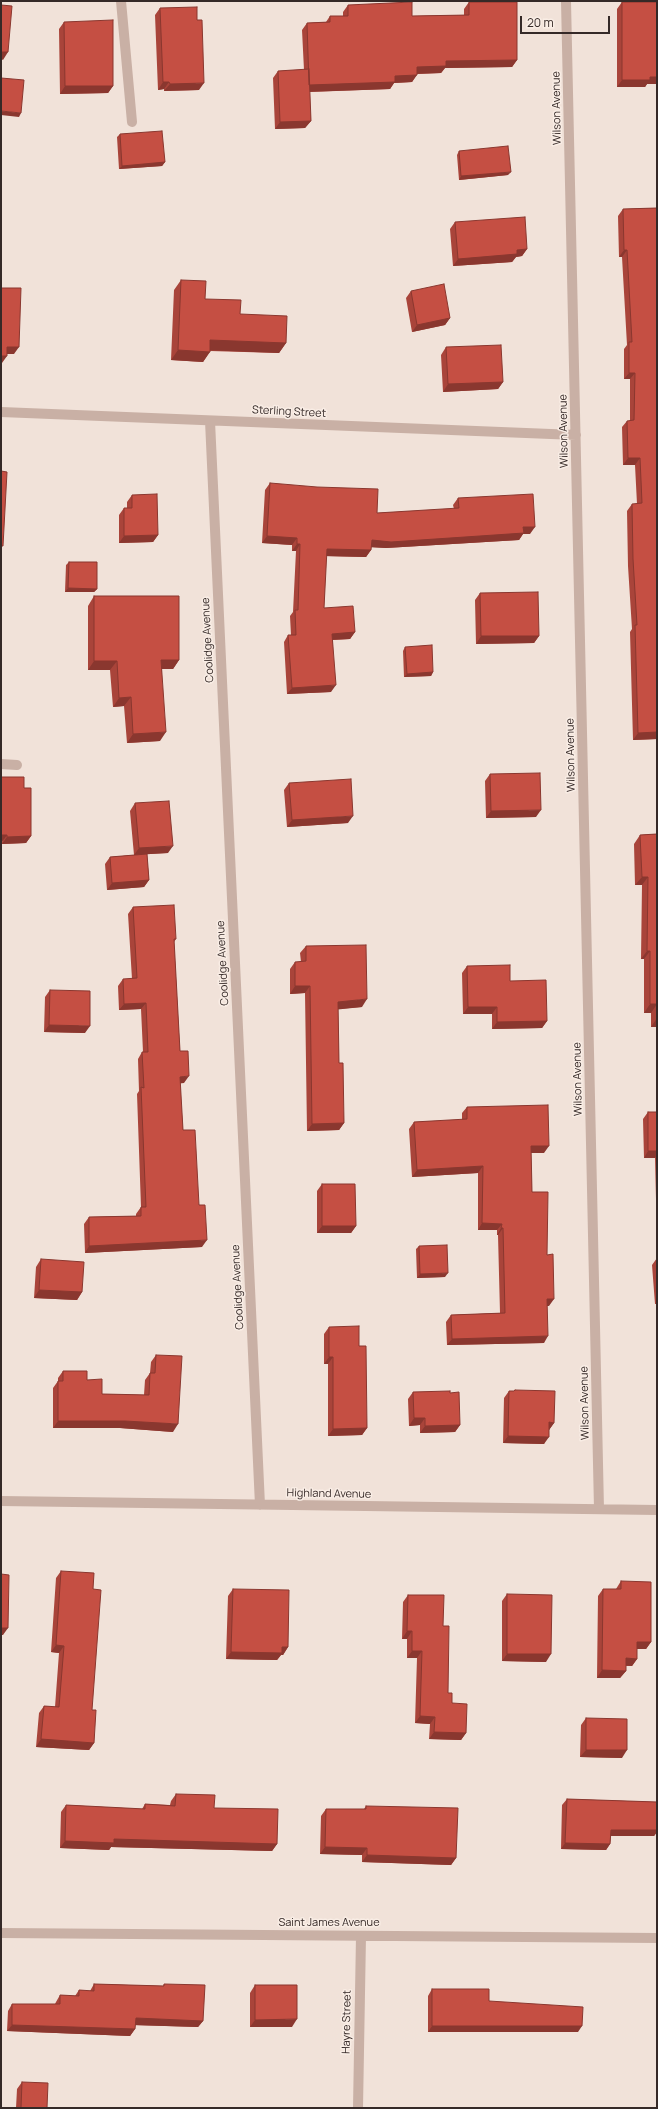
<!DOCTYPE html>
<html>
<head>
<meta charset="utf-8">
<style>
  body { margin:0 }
  #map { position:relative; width:658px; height:2109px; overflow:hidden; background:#f1e2d9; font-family:Manrope,sans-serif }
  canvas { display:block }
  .frame { position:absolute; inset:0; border:2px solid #352927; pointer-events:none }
  .scale { position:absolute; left:520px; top:16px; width:90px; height:18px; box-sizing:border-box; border:2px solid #352927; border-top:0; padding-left:5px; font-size:12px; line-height:14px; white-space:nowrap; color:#352927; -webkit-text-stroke:3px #f9ede5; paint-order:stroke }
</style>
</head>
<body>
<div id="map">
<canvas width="658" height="2109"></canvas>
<div class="frame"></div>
<div class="scale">20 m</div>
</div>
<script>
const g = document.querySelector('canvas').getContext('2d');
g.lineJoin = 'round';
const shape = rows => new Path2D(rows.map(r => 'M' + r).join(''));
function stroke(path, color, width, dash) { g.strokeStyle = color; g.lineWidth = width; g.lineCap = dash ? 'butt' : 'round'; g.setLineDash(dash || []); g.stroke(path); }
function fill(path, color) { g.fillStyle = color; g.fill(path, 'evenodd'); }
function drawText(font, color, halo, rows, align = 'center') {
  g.font = font + ' Manrope,sans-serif'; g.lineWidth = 3; g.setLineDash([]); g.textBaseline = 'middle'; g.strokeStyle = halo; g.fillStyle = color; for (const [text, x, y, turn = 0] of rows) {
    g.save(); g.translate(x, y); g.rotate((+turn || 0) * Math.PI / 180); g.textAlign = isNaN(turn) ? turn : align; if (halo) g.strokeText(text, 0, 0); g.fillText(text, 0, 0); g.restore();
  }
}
const minor = shape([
  [121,1,132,122],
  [566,1,599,1509],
  [1,412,576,435],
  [210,421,260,1505],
  [1,764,17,765],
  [1,1501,657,1510],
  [1,1933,657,1938],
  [358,2108,361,1936]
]);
const wall = shape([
  [469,2,517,60,512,67,445,68,441,73,417,74,412,82,394,83,390,89,309,92,311,121,305,128,275,129,273,78,278,71,304,70,302,30,307,23,326,22,330,16,343,16,343,12,348,5,412,16,464,15,464,9],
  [622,2,657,2,657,84,647,84,645,87,617,87,617,9],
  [160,8,199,90,164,91,164,89,158,90,155,15],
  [64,22,113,86,108,93,60,94,59,29],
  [120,134,165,162,162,166,119,169,117,137],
  [459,151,508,175,459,180,457,155],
  [657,208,657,739,633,740,630,632,632,629,628,566,627,511,632,504,637,504,635,465,623,465,622,427,627,421,630,421,630,379,624,379,624,349,627,345,622,257,619,257,618,216,623,209],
  [455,222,527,249,522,256,516,257,512,262,453,266,450,229],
  [181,280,205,299,240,314,286,343,279,353,210,351,203,362,171,360,174,290],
  [411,291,450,318,445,325,412,332,406,298],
  [446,347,503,382,498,389,443,392,441,355],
  [270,483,377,513,454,509,453,505,458,498,530,534,523,534,519,540,386,548,371,547,371,550,366,557,326,556,324,608,355,632,350,639,333,640,331,692,287,694,284,642,288,635,291,635,290,616,293,612,296,551,292,551,292,545,262,543,265,490],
  [132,495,158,535,153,542,119,543,119,515,124,508,127,508,127,502],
  [69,562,97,589,94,592,65,592,66,565],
  [480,593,539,636,534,643,476,644,475,600],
  [94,596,179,660,173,669,162,669,160,741,127,743,124,706,113,707,110,670,88,670,88,606],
  [405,647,433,672,431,676,404,677,403,651],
  [490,774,536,817,486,818,485,781],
  [289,783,348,823,287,827,284,790],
  [24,788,31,836,26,843,2,844,2,842],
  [135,803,168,853,147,854,149,880,144,887,107,890,105,864,110,857,134,855,130,811],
  [657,834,657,1027,651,1027,651,1013,644,1013,644,959,641,959,642,885,635,885,634,844,640,835],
  [133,907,176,939,174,942,180,1051,184,1083,180,1083,183,1130,202,1247,85,1253,84,1224,89,1217,136,1216,136,1214,141,1207,137,1094,139,1091,138,1059,142,1052,143,1052,141,1009,119,1010,118,986,123,979,132,979,128,914],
  [306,946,362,1007,338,1009,339,1063,344,1123,339,1130,307,1131,305,993,290,994,290,969,295,962,301,962,300,953],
  [467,966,510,981,547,1021,542,1028,492,1029,492,1014,463,1014,462,973],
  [50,990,85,1033,44,1032,45,997],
  [467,1107,544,1153,531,1153,532,1192,547,1255,549,1306,547,1306,544,1343,447,1345,446,1322,451,1315,500,1313,498,1235,497,1235,497,1230,478,1230,478,1173,412,1177,409,1129,414,1122,462,1120,462,1113],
  [648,1112,657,1112,657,1240,655,1158,644,1158,643,1119],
  [322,1184,356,1226,351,1233,317,1233,317,1191],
  [419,1246,445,1277,417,1278,416,1249],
  [657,1258,657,1304,655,1304,652,1265],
  [41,1259,82,1292,77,1300,34,1298,36,1267],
  [329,1327,359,1346,367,1428,362,1435,328,1436,328,1364,324,1364,324,1334],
  [156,1355,173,1432,120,1428,53,1428,53,1388,58,1381,58,1378,63,1371,87,1380,102,1394,144,1395,145,1380,150,1373,151,1362],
  [515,1390,554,1423,549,1430,544,1444,503,1443,504,1398,509,1391,514,1391],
  [413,1392,450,1393,460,1425,455,1432,420,1433,420,1425,409,1426,408,1399],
  [61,1571,93,1589,92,1710,94,1743,89,1750,36,1747,39,1713,44,1706,55,1707,59,1653,51,1652,56,1578],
  [621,1581,651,1642,646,1649,637,1649,637,1659,632,1666,626,1666,626,1671,620,1678,597,1678,598,1596,603,1589,616,1589],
  [233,1589,288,1647,283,1655,281,1655,277,1660,226,1659,228,1596],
  [507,1594,546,1662,502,1661,502,1601],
  [408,1595,443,1626,448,1693,452,1703,466,1733,461,1740,429,1739,430,1724,415,1723,417,1658,407,1658,407,1639,402,1639,403,1602],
  [586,1718,622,1758,580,1757,581,1725],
  [176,1794,214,1808,277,1844,272,1851,111,1847,109,1850,60,1848,61,1812,66,1805,142,1809,145,1804,170,1805,171,1801],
  [567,1799,657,1802,657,1832,654,1836,611,1836,610,1844,606,1850,561,1849,562,1805],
  [366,1806,456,1858,451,1865,362,1862,362,1855,320,1854,321,1816,326,1809,364,1809],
  [94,1984,163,1986,164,1984,203,2021,198,2027,135,2025,135,2029,130,2036,7,2031,8,2011,12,2004,55,2004,56,2002,60,1995,75,1996,79,1990,90,1991],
  [255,1985,292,2027,250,2027,250,1993],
  [432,1989,489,2001,578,2032,428,2032,428,1996],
  [22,2082,47,2108,16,2108,17,2089]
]);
const shadedWall = shape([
  [1,52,8,52,3,60,1,59],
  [517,60,512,67,445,68,441,73,412,74,417,67,446,61],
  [417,75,412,82,394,83,390,89,304,92,309,85,395,76],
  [650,77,657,77,657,84,647,84,645,87,617,87,622,80],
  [163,82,169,82,164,89,158,90],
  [204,83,199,90,164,91,170,84],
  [65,86,113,86,108,93,60,94],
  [1,111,21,113,19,117,1,115],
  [311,121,305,128,275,129,280,122],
  [165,162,162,166,119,169,122,166],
  [511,172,508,175,459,180,461,176],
  [527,249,522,256,516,257,512,262,453,266,458,259,517,250],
  [624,250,627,250,622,257,619,257],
  [450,318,445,325,412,332,417,325],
  [210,340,286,343,279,353,203,350],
  [7,347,19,347,14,354,2,354],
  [178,350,210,352,203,362,171,360],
  [1,356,7,356,2,363,1,363],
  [629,373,635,373,630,379,624,379],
  [503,382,498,389,443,392,448,384],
  [628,458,640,458,635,465,623,465],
  [523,527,535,527,530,534,523,534,519,540,386,548,367,547,372,540],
  [158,535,153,542,119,543,124,536],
  [267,536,297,538,292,545,262,543],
  [297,544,300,544,296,551,292,551],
  [327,549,371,550,366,557,322,556],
  [68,588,97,589,94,592,65,592],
  [355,632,350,639,328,640,332,634],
  [481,636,539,636,534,643,476,644],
  [161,660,179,660,173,669,155,669],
  [94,661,117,661,110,670,88,670],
  [433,672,431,676,404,677,407,674],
  [336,685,331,692,287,694,292,688],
  [131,697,124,706,113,707,119,698],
  [166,732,160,741,127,743,133,734],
  [657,732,657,739,633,740,638,733],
  [541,810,536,817,486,818,491,811],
  [353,816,348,823,287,827,292,820],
  [1,835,7,835,2,842,1,842],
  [31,836,26,843,2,844,7,837],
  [173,846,168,853,134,855,139,848],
  [642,877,648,877,642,885,635,885],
  [149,880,144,887,107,890,112,883],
  [647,951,650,951,644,959,641,959],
  [295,986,310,986,305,993,290,994],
  [367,999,362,1007,333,1010,338,1002],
  [146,1003,141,1009,119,1010,124,1004],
  [650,1004,657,1004,651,1013,644,1013],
  [468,1007,497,1007,492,1014,463,1014],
  [657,1018,657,1027,651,1027],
  [547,1021,542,1028,492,1029,497,1022],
  [49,1025,90,1026,85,1033,44,1032],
  [189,1076,184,1083,175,1084,180,1077],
  [344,1123,339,1130,307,1131,312,1124],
  [531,1146,549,1146,544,1153,527,1153],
  [648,1151,657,1151,657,1155,655,1158,644,1158],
  [483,1166,478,1173,412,1177,417,1170],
  [482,1223,502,1224,497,1230,478,1230],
  [322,1226,356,1226,351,1233,317,1233],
  [501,1228,503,1228,498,1235,497,1235],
  [207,1240,202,1247,85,1253,89,1246],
  [448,1273,445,1277,417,1278,420,1274],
  [39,1290,82,1292,77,1300,34,1298],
  [547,1299,554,1299,549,1306,542,1306],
  [548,1336,544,1343,447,1345,452,1339],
  [329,1357,333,1357,328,1364,324,1364],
  [414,1418,425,1418,420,1425,409,1426],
  [58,1421,125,1421,178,1424,173,1432,120,1428,53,1428],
  [549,1422,554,1423,549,1430],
  [460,1425,455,1432,420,1433,425,1426],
  [367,1428,362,1435,328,1436,333,1429],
  [508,1436,549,1437,544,1444,503,1443],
  [1,1628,8,1628,3,1635,1,1635],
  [407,1631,412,1631,407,1639,402,1639],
  [637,1642,651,1642,646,1649,632,1649],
  [56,1645,64,1646,59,1653,51,1652],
  [282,1647,288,1647,283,1655,281,1655,277,1660,226,1659,231,1652],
  [412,1651,422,1651,417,1658,407,1658],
  [507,1654,551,1654,546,1662,502,1661],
  [626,1658,637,1659,632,1666,621,1665],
  [602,1670,626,1671,620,1678,597,1678],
  [420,1716,435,1717,430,1724,415,1723],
  [434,1732,466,1733,461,1740,429,1739],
  [41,1739,94,1743,89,1750,36,1747],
  [586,1750,627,1750,622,1758,580,1757],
  [611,1830,657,1830,657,1832,654,1836,606,1836],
  [114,1839,277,1844,272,1851,111,1847,109,1850,60,1848,65,1841],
  [565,1843,610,1844,606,1850,561,1849],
  [325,1847,367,1848,362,1855,320,1854],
  [367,1855,456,1858,451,1865,362,1862],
  [136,2018,203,2021,198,2027,131,2025],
  [297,2019,292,2027,250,2027,255,2020],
  [12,2025,135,2029,130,2036,7,2031],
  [432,2026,582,2026,578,2032,428,2032]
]);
const building = shape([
  [412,2,412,16,469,15,469,2,517,2,517,60,446,61,446,66,417,67,417,75,395,76,395,82,309,85,307,23,330,22,330,16,348,16,348,5,412,2],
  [622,2,657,2,657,77,650,77,650,80,622,80,622,2],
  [1,5,12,6,8,52,1,52,1,5],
  [197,7,197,20,202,20,204,83,170,84,169,82,163,82,160,8,197,7],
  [113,20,113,86,65,86,64,22,113,20],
  [309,69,311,121,280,122,278,71,309,69],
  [1,78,24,80,21,113,1,111,1,78],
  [162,131,165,162,122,166,120,134,162,131],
  [508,146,511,172,461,176,459,151,508,146],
  [657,208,657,732,638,733,635,625,637,625,633,559,632,504,642,503,640,458,628,458,627,421,634,420,635,373,629,373,629,342,632,342,627,250,624,250,623,209,657,208],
  [525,217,527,249,517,250,517,254,458,259,455,222,525,217],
  [181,280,206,281,205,299,241,300,240,314,287,316,286,343,210,340,210,352,178,350,181,280],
  [444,284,450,318,417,325,411,291,444,284],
  [1,288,21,288,19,347,7,347,7,356,1,356,1,288],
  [501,345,503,382,448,384,446,347,501,345],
  [1,471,7,472,3,546,1,546,1,471],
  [270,483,317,487,378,489,377,513,459,508,458,498,533,494,535,527,523,527,524,533,391,542,372,540,371,550,327,549,324,608,353,606,355,632,332,634,336,685,292,688,288,635,296,635,295,610,298,610,300,544,297,544,297,538,267,536,270,483],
  [157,494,158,535,124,536,124,508,132,508,132,495,157,494],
  [69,562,97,562,97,589,68,588,69,562],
  [538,592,539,636,481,636,480,593,538,592],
  [94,596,179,596,179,660,161,660,166,732,133,734,131,697,119,698,117,661,94,661,94,596],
  [432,645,433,672,407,674,405,647,432,645],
  [540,773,541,810,491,811,490,774,540,773],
  [1,777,24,777,24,788,31,788,31,836,7,837,7,835,1,835,1,777],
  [351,779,353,816,292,820,289,783,351,779],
  [169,801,173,846,139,848,135,803,169,801],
  [657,834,657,1018,657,1004,650,1004,650,951,647,951,648,877,642,877,640,835,657,834],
  [147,854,149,880,112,883,110,857,147,854],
  [174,905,176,939,174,939,180,1051,188,1051,189,1076,180,1077,183,1130,195,1130,199,1205,205,1205,207,1240,89,1246,89,1217,141,1216,141,1207,146,1207,141,1087,144,1088,142,1052,148,1052,146,1003,124,1004,123,979,137,978,133,907,174,905],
  [366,945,367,999,338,1002,339,1063,343,1063,344,1123,312,1124,310,986,295,986,295,962,306,961,306,946,366,945],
  [510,965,510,981,546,980,547,1021,497,1022,497,1007,468,1007,467,966,510,965],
  [50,990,90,991,90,1026,49,1025,50,990],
  [548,1105,549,1146,531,1146,532,1192,548,1192,547,1255,553,1254,554,1299,547,1299,548,1336,452,1339,451,1315,505,1313,503,1228,501,1228,502,1224,482,1223,483,1166,417,1170,414,1122,467,1119,467,1107,548,1105],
  [648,1112,657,1112,657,1151,648,1151,648,1112],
  [322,1184,355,1184,356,1226,322,1226,322,1184],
  [447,1245,448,1273,420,1274,419,1246,447,1245],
  [41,1259,84,1262,82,1292,39,1290,41,1259],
  [359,1326,359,1346,366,1346,367,1428,333,1429,333,1357,329,1357,329,1327,359,1326],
  [156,1355,182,1356,178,1424,125,1421,58,1421,58,1381,63,1381,63,1371,87,1371,87,1380,102,1379,102,1394,149,1395,150,1373,155,1373,156,1355],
  [515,1390,555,1391,554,1423,549,1422,549,1437,508,1436,509,1391,514,1391,515,1390],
  [450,1391,450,1393,459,1392,460,1425,425,1426,425,1418,414,1418,413,1392,450,1391],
  [61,1571,94,1573,93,1589,101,1590,92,1710,96,1710,94,1743,41,1739,44,1706,59,1707,64,1646,56,1645,61,1571],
  [1,1574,9,1575,8,1628,1,1628,1,1574],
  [621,1581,651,1582,651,1642,637,1642,637,1659,626,1658,626,1671,602,1670,603,1589,621,1589,621,1581],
  [233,1589,289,1590,288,1647,282,1647,282,1653,231,1652,233,1589],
  [507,1594,552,1595,551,1654,507,1654,507,1594],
  [408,1595,444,1595,443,1626,449,1626,448,1693,452,1693,452,1703,467,1704,466,1733,434,1732,435,1717,420,1716,422,1651,412,1651,412,1631,407,1631,408,1595],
  [586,1718,627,1719,627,1750,586,1750,586,1718],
  [176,1794,215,1795,214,1808,278,1809,277,1844,114,1839,114,1843,65,1841,66,1805,145,1809,145,1804,175,1806,176,1794],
  [567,1799,657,1802,657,1830,611,1830,610,1844,565,1843,567,1799],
  [366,1806,458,1808,456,1858,367,1855,367,1848,325,1847,326,1809,366,1809,366,1806],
  [94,1984,164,1986,164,1984,205,1985,203,2021,136,2018,135,2029,12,2025,12,2004,60,2004,60,1995,79,1996,79,1990,94,1991,94,1984],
  [255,1985,297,1985,297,2019,255,2020,255,1985],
  [432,1989,489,1989,489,2001,583,2007,582,2026,432,2026,432,1989],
  [22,2082,48,2083,47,2108,21,2108,22,2082]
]);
const streetNames = [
  ["Wilson Avenue",557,108,-91],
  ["Sterling Street",289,412,3],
  ["Wilson Avenue",564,431,-91],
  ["Coolidge Avenue",208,640,-93],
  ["Wilson Avenue",571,755,-91],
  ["Coolidge Avenue",223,963,-93],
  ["Wilson Avenue",578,1079,-91],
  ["Coolidge Avenue",238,1287,-93],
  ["Wilson Avenue",585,1403,-91],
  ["Highland Avenue",329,1494,1],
  ["Saint James Avenue",329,1923],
  ["Hayre Street",347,2022,-89]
];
stroke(minor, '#c9b0a5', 10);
fill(wall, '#a9443a');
fill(shadedWall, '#8a372f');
fill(building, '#c54f43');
stroke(building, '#8a372f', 1);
drawText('11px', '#352927', '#f9ede5', streetNames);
</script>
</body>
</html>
